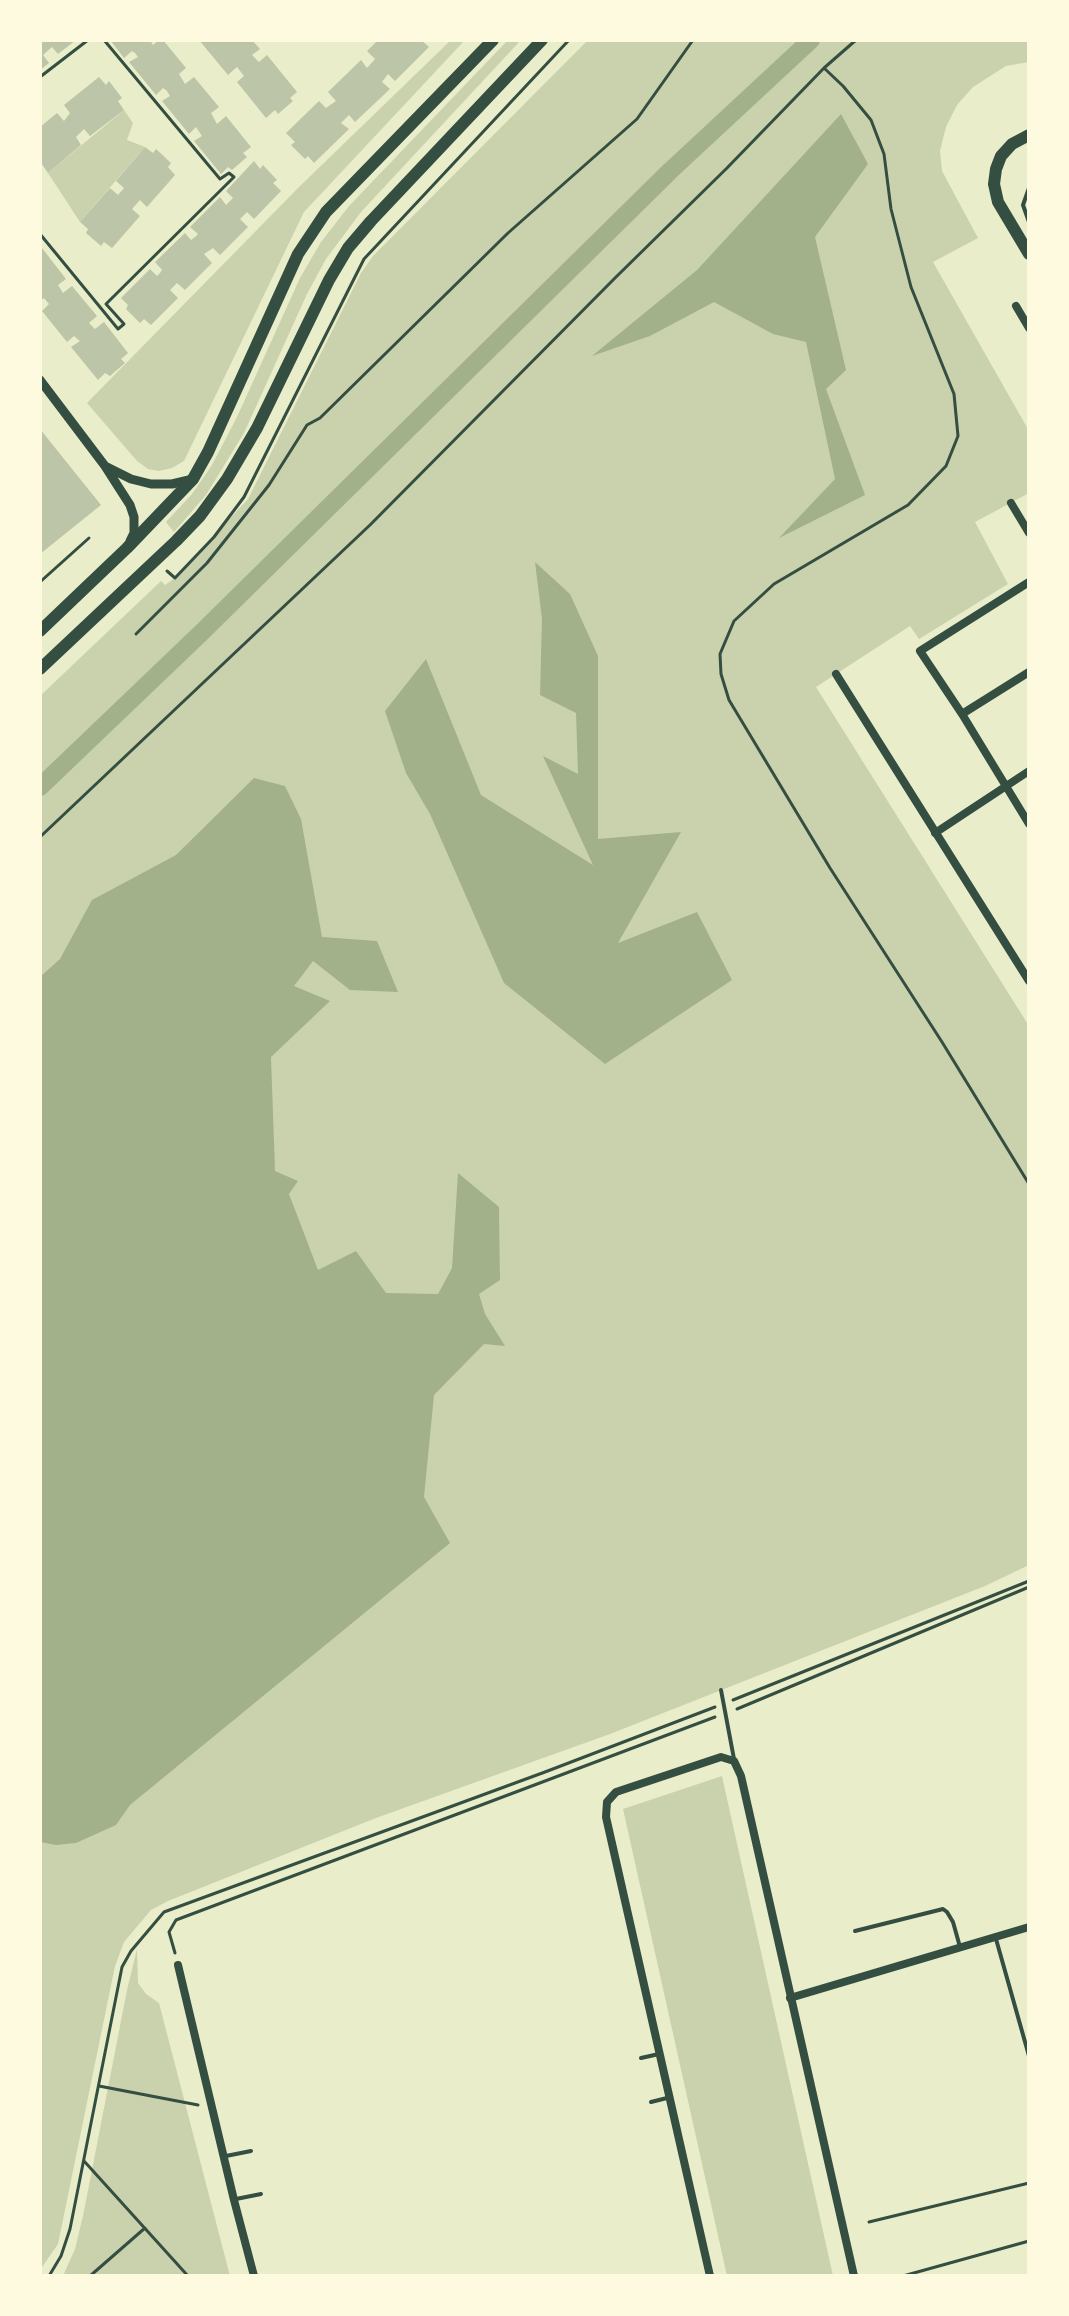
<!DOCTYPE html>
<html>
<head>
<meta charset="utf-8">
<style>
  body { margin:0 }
  #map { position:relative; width:1069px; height:2316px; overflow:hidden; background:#e9edc9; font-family:"Public Sans",sans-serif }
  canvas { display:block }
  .frame { position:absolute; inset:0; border:42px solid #fefae0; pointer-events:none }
</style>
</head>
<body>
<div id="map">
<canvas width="1069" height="2316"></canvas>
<div class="frame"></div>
</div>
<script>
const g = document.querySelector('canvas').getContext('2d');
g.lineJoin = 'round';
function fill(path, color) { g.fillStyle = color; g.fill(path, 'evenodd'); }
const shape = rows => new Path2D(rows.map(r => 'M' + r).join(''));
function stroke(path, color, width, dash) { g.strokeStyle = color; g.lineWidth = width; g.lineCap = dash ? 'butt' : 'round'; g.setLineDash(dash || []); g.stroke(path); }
const green = shape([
  [451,40,465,40,304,212,184,461,172,468,159,471,148,469,137,461,87,403,299,187],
  [508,40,521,40,361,212,326,259,307,294,244,433,206,495,174,532,166,522,192,494,212,465,237,417,300,278,321,242,349,206],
  [588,40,1029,40,1029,62,1006,66,973,87,957,105,946,127,940,151,942,171,978,238,933,262,1029,431,1029,493,975,522,1008,584,919,639,910,626,816,687,1029,1026,1029,1565,985,1586,610,1734,376,1818,168,1901,151,1910,124,1942,115,1966,58,2244,40,2270,40,696,161,581,165,585,175,578,248,499,361,273,373,256],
  [124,110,133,123,127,140,145,147,80,222,48,173],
  [722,1776,833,2276,727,2276,623,1809],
  [137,1949,138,1983,146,1994,159,2003,230,2276,63,2276,75,2249,83,2216,127,1990]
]);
const water = shape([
  [841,114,868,164,815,237,846,370,826,389,865,495,779,538,835,479,806,342,773,334,714,302,650,336,592,356,697,270],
  [535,562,570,594,598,656,598,839,681,832,618,943,697,912,732,980,605,1064,504,983,430,814,406,773,385,711,426,659,481,795,593,865,543,756,578,774,576,713,540,695,542,619],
  [254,778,285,786,301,819,322,937,377,941,398,992,350,990,313,961,294,986,330,1001,271,1057,275,1171,298,1181,289,1194,318,1270,356,1251,386,1293,438,1294,452,1268,458,1173,499,1207,500,1280,479,1294,485,1314,505,1346,484,1344,434,1395,424,1497,450,1543,130,1805,116,1825,76,1843,56,1845,40,1842,40,977,60,959,92,900,176,855]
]);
const canal = shape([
  [40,787,201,633,670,171,811,40]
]);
const building = shape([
  [40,40,76,40,58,54,52,47,43,55,49,63,40,70],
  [110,40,150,40,153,45,159,40,163,40,186,68,179,74,185,84,194,77,219,107,211,113,217,124,226,116,251,147,243,153,247,157,232,170,228,167,221,174,194,141,202,136,196,127,189,134,162,101,170,96,167,91,163,88,156,95,129,62,138,57,135,53,132,51,124,58],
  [199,40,252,40,260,49,252,55,259,62,267,55,297,92,290,98,293,101,278,114,275,110,266,118,237,82,244,76,237,67,228,75],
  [378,40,421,40,429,47,395,81,388,74,382,82,390,89,355,122,349,115,341,123,349,129,314,163,308,156,305,159,291,145,295,142,286,133,319,101,326,108,336,101,328,92,361,60,367,68,375,59,367,51],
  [99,77,106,85,109,81,122,98,118,101,124,110,90,136,84,129,76,137,81,145,48,173,42,164,40,166,40,127,57,113,64,121,70,113,64,105],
  [145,147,153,153,156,149,171,163,168,167,175,175,147,207,140,200,132,209,140,216,112,248,104,242,101,246,86,233,88,229,80,222,110,188,118,195,124,188,116,181],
  [254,161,260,169,263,165,277,180,273,183,281,191,254,219,247,212,240,219,248,227,220,255,213,248,204,254,212,263,185,290,177,283,170,290,178,298,151,325,144,319,140,323,126,309,128,305,121,298,150,269,157,276,160,273,162,270,155,262,185,233,191,240,195,237,198,234,190,227,220,197,226,205,233,198,226,191],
  [42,248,66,279,58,285,63,293,72,286,97,316,89,323,95,329,104,322,128,353,121,359,125,363,110,376,105,373,98,380,71,347,80,341,74,336,67,342,42,311,49,304,44,298,40,301,40,249],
  [40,429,101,505,40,554]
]);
const path = shape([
  [824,68,843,86,871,120,884,154,891,209,911,287,954,394,958,436,946,466,908,505,774,584,734,621,720,654,721,674,729,700,830,868,942,1042,1029,1184],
  [40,77,88,40],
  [40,234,118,329,124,324,106,304,234,177,229,173,220,179,104,40],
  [167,571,175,578,214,537,244,497,364,259,569,40],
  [40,582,89,538],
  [136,634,207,563,269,485,307,425,320,418,508,233,637,119,693,40],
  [40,837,370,525,615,278,727,168,824,68,856,40],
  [733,1700,1029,1581],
  [737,1709,1029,1587],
  [175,1953,169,1932,176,1920,715,1717],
  [99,2086,198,2105],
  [84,2161,188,2276],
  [869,2222,1029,2183],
  [49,2276,61,2256,70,2229,122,1967,131,1951,164,1912,545,1772,715,1707],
  [90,2276,145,2228],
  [903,2276,1029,2241]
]);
const service = shape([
  [1029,188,1023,205,1029,222],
  [721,1690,734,1759],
  [855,1931,943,1909,947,1912,953,1922,960,1947],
  [996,1939,1029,2056],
  [641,2058,659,2054],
  [651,2102,667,2098],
  [226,2156,251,2151],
  [236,2199,261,2194]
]);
const minor = shape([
  [1016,306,1029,328],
  [1011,503,1029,533],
  [1029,582,920,651,962,714,1029,824],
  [836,674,1029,981],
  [962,714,1029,672],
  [935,833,1029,771],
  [178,1965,234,2200,254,2276],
  [790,1998,1029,1927],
  [710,2276,606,1817,607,1802,616,1792,721,1757,734,1761,741,1776,854,2276]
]);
const tertiary = shape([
  [40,380,105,466,130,505,134,517,134,533,130,541],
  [105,466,131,479,151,484,172,484,193,479]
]);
const primary = shape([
  [1029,135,1012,144,1001,156,996,169,994,184,998,202,1029,254],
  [40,631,127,548,193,479,208,452,298,254,326,212,493,40],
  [40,669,176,541,200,516,227,479,257,428,329,280,348,248,371,221,542,40]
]);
fill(green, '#cad2ad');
fill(water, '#a3b18a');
stroke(canal, '#a3b18a', 18);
fill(building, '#bcc5a7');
stroke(path, '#344e41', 3);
stroke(service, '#344e41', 4);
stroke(minor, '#344e41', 8);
stroke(tertiary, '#344e41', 9);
stroke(primary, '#344e41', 12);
</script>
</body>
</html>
